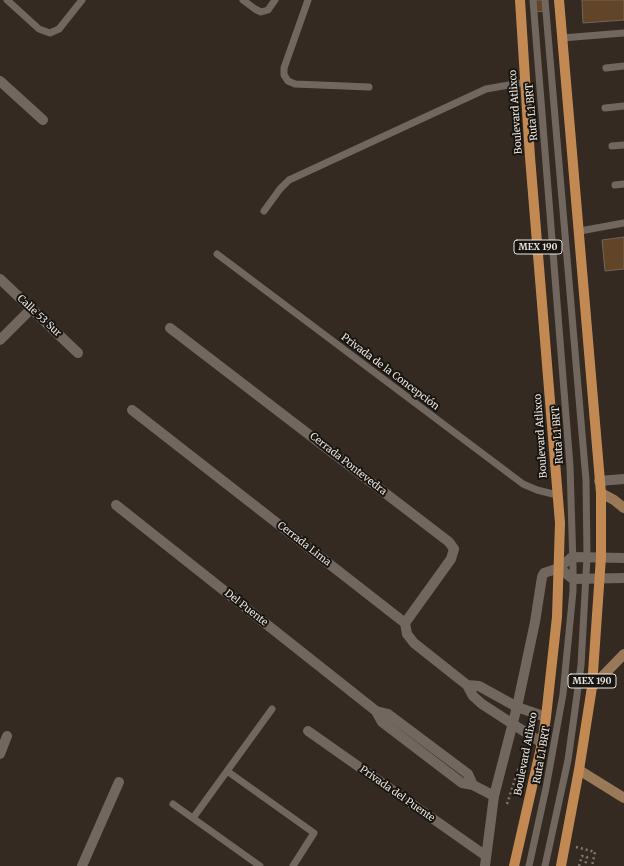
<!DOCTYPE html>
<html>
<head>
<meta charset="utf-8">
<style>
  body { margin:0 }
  canvas { display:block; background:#342a22 }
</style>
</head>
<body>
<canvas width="624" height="866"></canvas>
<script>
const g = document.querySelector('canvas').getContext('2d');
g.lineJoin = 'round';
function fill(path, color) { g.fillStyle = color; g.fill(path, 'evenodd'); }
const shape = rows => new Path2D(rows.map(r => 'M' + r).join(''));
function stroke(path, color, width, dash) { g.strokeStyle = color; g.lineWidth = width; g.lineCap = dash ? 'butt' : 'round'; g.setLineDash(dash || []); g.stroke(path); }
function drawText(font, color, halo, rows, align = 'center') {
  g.font = font + ' Merriweather,serif'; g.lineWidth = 4; g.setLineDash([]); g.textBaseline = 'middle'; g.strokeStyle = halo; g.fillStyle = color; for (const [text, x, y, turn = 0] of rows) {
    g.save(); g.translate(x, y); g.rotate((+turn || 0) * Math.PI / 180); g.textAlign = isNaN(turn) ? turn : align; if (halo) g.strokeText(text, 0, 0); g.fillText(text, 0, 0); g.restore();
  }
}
const building = shape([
  [534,0,543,0,544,11,535,12,534,0],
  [582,0,624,0,624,20,583,23,582,0],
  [624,237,624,269,605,271,602,240,624,237]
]);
const path = shape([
  [507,804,519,767,524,769],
  [576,847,595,852,592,866],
  [579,866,582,856,587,857,585,866]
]);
const service = shape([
  [7,0,39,29,50,33,59,29,82,0],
  [243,0,255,9,261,12,268,10,275,0],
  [308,0,284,68,284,75,288,81,295,84,369,87],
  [545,0,586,480,587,557,581,665,574,717,568,760,545,866],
  [562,38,624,33],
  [606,68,624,66],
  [605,108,624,106],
  [612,146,624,145],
  [615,185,624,184],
  [264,211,280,189,289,180,486,89,526,82],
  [580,231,624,223],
  [217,254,523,484,537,490,557,495],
  [227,771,314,833,293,866],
  [173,804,260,866],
  [193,818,272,709],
  [529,866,546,788,563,694,573,591,573,566,570,466,533,0]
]);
const minor = shape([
  [0,81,43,120],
  [0,279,78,353],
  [170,328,449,542,454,549,451,559,405,623],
  [0,340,31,309],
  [132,410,405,623,407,634,414,643,467,685,473,696,482,704,542,743],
  [599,481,624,479],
  [116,505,376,711,388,714,468,774,473,785],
  [559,568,573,579,624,578],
  [467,685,479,686,517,707,546,717],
  [376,711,382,722,462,783,473,785,494,796],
  [308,731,486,856],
  [0,754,7,736],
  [82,866,119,782],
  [485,866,494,796,517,707,535,622,542,577,544,573,559,568,572,557,624,558]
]);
const secondary = shape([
  [601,493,614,500,624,508],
  [592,687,624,654],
  [579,770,624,798]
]);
const primary = shape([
  [559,0,601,493,601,557,592,687,579,770,561,866],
  [514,866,542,743,546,717,557,617,560,523,530,157,520,0]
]);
const shields = [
  [538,247,48],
  [592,681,48]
];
const shieldNames = [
  ["MEX 190",538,247],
  ["MEX 190",592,681]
];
const streetNames = [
  ["Boulevard Atlixco",516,112,-94],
  ["Ruta L1 BRT",532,112,-95],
  ["Calle 53 Sur",39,316,43],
  ["Privada de la Concepción",390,372,37],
  ["Ruta L1 BRT",558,435,-94],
  ["Boulevard Atlixco",541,436,-94],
  ["Cerrada Pontevedra",348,464,38],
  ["Cerrada Lima",304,544,38],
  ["Del Puente",246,608,38],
  ["Boulevard Atlixco",526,754,-79],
  ["Ruta L1 BRT",542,755,-80],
  ["Privada del Puente",397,794,35]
];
fill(building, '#624428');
stroke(building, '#70655c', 1);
stroke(path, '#7f7770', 2.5, [2, 3]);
stroke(service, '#72675e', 7);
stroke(minor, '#72675e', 10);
stroke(secondary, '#9a7958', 10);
stroke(primary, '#c28a52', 10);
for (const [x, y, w] of shields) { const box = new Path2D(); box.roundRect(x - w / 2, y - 7, w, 14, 3); g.fillStyle = '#181410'; g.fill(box); stroke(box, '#ebe5df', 1); }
drawText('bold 9px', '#ebe5df', null, shieldNames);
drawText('10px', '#ebe5df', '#181410', streetNames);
</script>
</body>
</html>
